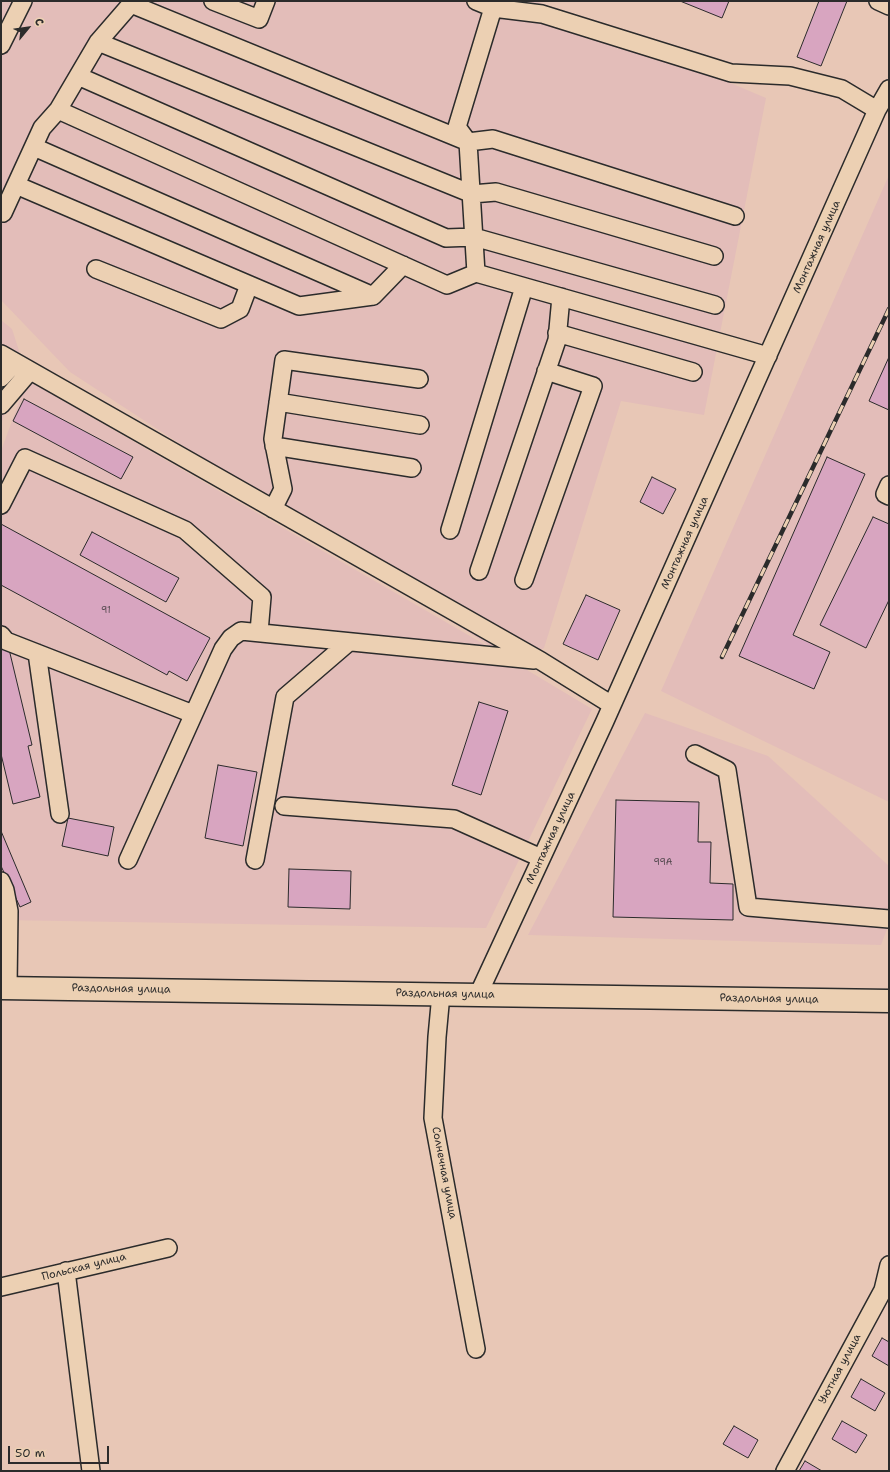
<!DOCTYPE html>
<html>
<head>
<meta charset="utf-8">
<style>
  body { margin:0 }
  #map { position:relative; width:890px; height:1472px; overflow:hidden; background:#e8c7b6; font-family:"Shantell Sans",sans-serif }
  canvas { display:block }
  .frame { position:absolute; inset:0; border:2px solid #2b2b2b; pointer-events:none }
  .north { position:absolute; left:8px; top:8px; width:40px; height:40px; -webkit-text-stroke:3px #ecd0b3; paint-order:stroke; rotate:61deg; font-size:11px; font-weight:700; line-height:16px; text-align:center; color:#2b2b2b }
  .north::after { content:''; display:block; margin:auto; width:14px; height:18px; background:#2b2b2b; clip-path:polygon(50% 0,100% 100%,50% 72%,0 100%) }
  .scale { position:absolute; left:8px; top:1446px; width:101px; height:18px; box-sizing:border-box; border:2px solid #2b2b2b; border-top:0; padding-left:5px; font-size:12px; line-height:14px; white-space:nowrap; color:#2b2b2b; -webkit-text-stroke:3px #ecd0b3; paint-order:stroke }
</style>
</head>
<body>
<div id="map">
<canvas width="890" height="1472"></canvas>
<div class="frame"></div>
<div class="north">С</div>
<div class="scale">50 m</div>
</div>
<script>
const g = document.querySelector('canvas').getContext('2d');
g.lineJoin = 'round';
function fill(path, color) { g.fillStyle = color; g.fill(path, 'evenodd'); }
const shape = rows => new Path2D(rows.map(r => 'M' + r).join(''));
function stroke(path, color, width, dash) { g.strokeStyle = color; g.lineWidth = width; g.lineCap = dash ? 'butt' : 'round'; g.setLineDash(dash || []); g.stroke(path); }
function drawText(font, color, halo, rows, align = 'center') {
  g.font = font + ' "Shantell Sans",sans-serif'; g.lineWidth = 3; g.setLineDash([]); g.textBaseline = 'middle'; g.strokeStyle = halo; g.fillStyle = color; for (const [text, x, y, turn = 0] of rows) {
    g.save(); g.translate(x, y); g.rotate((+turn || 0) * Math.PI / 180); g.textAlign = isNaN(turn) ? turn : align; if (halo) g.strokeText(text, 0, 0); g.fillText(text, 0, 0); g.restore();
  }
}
const built = shape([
  [1,1,536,1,766,98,704,415,621,401,544,648,517,664,592,709,486,928,1,920,1,451,27,380,508,658,70,372,1,300],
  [889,175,889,802,661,691],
  [1,320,12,329,21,357,1,425],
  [645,713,768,756,889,866,889,924,881,945,528,935]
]);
const building = shape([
  [680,1,729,1,722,18,680,1],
  [819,1,847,1,821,66,797,57,819,1],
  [889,357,889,410,869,401,889,357],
  [24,399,133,457,121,479,13,421,24,399],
  [827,457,865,474,793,635,830,652,814,689,739,656,827,457],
  [652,477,676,489,663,514,640,502,652,477],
  [873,517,889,524,889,600,866,648,820,625,873,517],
  [1,524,210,638,187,681,169,671,167,675,1,585,1,524],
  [92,532,179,578,166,602,80,555,92,532],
  [586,595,620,610,598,660,563,644,586,595],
  [8,645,32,745,28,746,40,797,13,804,1,754,1,647,8,645],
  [479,702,508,711,481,795,452,785,479,702],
  [218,765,257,772,243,846,205,838,218,765],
  [616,800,699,802,698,842,711,842,710,883,733,884,733,920,613,917,616,800],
  [68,818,114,827,108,856,62,846,68,818],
  [1,831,31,902,20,907,1,866,1,831],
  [289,869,351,871,350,909,288,907,289,869],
  [882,1338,889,1342,889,1366,872,1356,882,1338],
  [861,1379,885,1393,875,1411,851,1397,861,1379],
  [842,1421,867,1435,856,1453,832,1439,842,1421],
  [734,1426,758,1440,748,1458,723,1444,734,1426],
  [805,1461,822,1471,799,1471,805,1461]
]);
const minor = shape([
  [213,1,259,19,266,1],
  [476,1,493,8,542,14,731,73,790,76,842,89,877,110],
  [878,1,889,6],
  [493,8,457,127,468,142,476,273,768,356],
  [98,42,472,194,496,192,714,256],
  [1,45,23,1],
  [78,76,446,238,474,237,715,305],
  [58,110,98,42,131,4,468,142,493,139,735,216],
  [34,147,373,296,403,265],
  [16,185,299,306,373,296],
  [3,213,42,128,58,110,447,285,476,273],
  [96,269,221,319,240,309,249,285],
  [557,333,693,372],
  [1,354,541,661,612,705],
  [1,378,15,363],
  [278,402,420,425],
  [1,405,30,371],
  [274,446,412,468],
  [889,485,885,494,889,496],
  [1,505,25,458,185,530,262,597,259,632],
  [273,509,283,489,273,439,284,360,419,379],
  [450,530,524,287],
  [479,571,557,340,561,297],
  [524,580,593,386,546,371],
  [1,635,6,641,193,714],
  [37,653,60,814],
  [695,754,727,770,748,907,889,919],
  [284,806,454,819,541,858],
  [128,860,223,649,231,638,241,631,534,660],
  [255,860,285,697,349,642],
  [1,881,5,890,9,911,8,987],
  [441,994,437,1037,433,1118,476,1349],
  [478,995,605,721,877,110,889,89],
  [66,1271,91,1471],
  [1,1287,168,1248],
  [785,1471,883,1290,889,1265]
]);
const major = shape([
  [1,988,889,1001]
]);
const rail = shape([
  [722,657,889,309]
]);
const numberNames = [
  ["91",106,611],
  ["99А",663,863]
];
const streetNames = [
  ["Монтажная улица",817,247,-66],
  ["Монтажная улица",685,543,-66],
  ["Монтажная улица",551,838,-65],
  ["Раздольная улица",121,989,1],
  ["Раздольная улица",445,994,1],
  ["Раздольная улица",769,999,1],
  ["Солнечная улица",444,1173,79],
  ["Польская улица",84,1267,-14],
  ["Уютная улица",840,1369,-62]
];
fill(built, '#e3bdb9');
fill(building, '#d8a5c0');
stroke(building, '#2b2b2b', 1);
stroke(minor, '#2b2b2b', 20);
stroke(major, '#2b2b2b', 25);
stroke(minor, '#ecd0b3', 17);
stroke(major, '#ecd0b3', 22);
stroke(rail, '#2b2b2b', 4.5);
stroke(rail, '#ecd0b3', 3, [9]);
drawText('9px', '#564a50', null, numberNames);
drawText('11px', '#2b2b2b', '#ecd0b3', streetNames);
</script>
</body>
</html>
